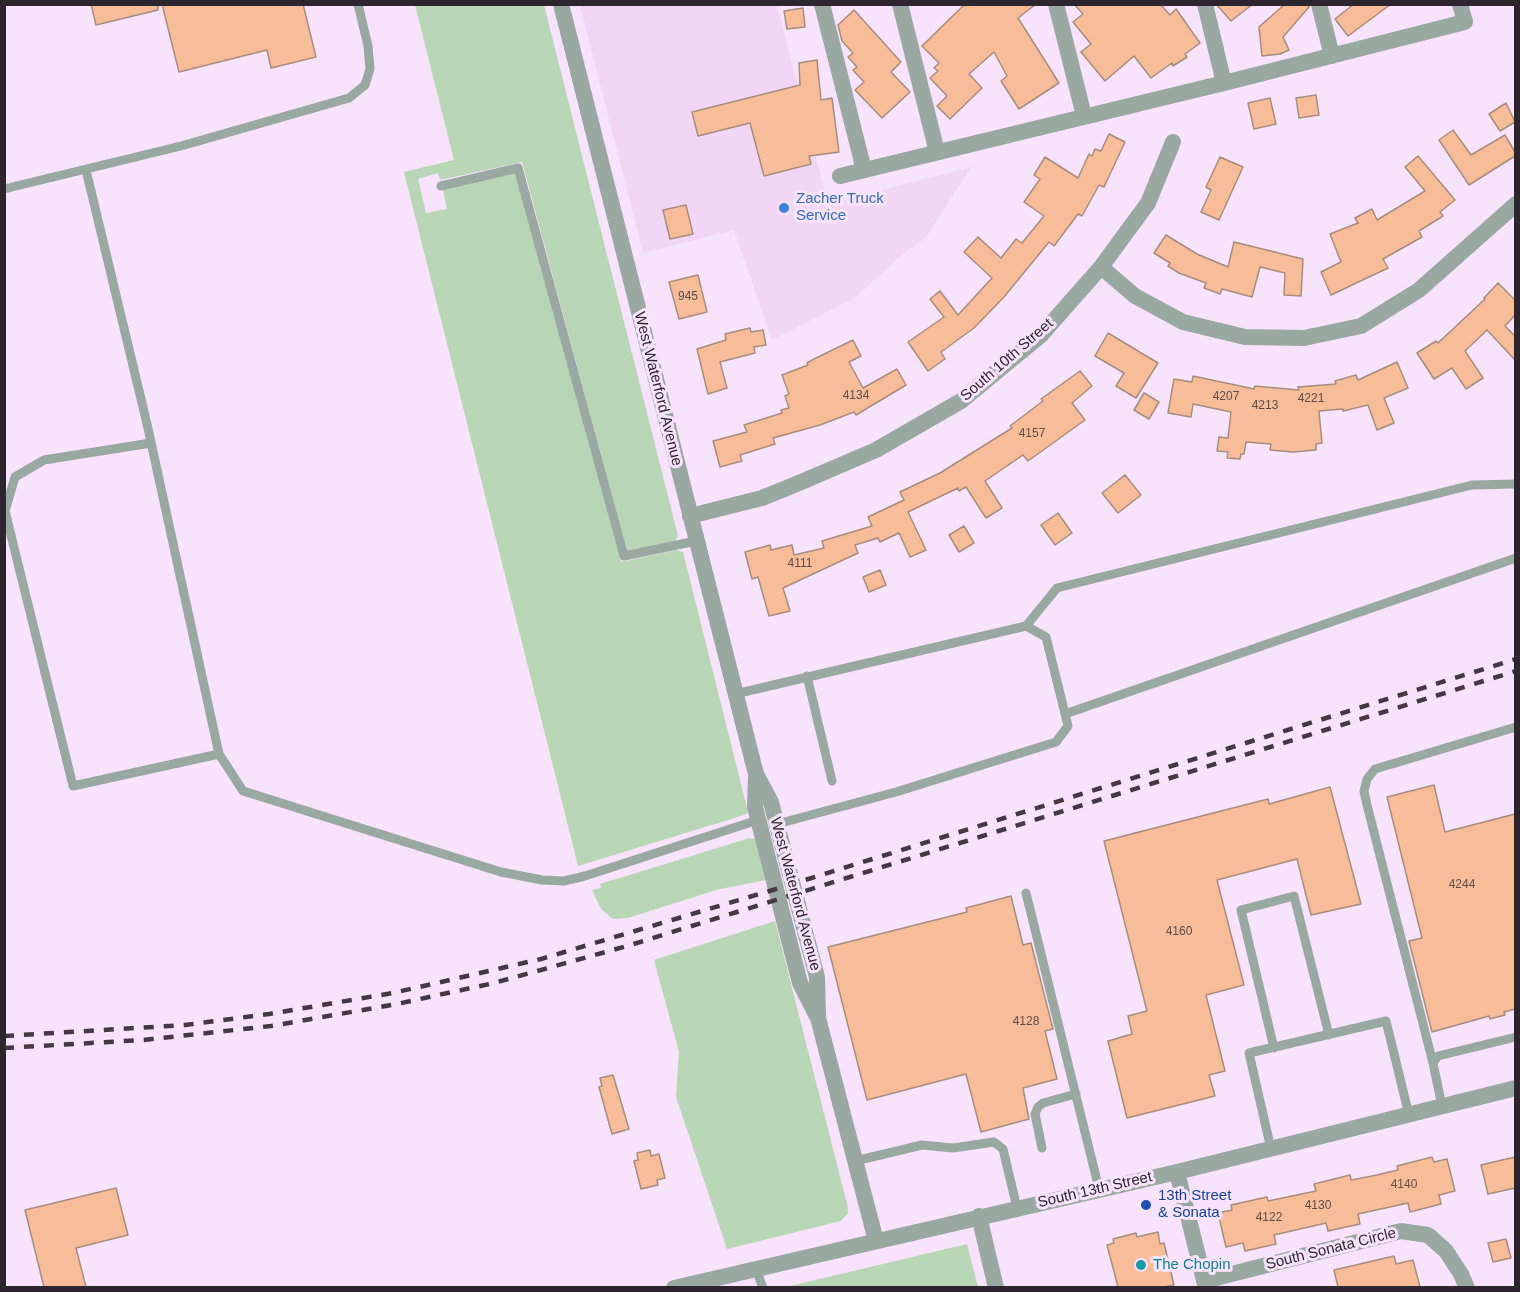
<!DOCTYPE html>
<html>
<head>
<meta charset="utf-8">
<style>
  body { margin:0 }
  #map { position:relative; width:1520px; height:1292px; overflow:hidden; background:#f7e3fb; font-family:Arial,sans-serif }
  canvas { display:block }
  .frame { position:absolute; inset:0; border:6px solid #2e262f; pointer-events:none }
</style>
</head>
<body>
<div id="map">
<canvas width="1520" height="1292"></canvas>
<div class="frame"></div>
</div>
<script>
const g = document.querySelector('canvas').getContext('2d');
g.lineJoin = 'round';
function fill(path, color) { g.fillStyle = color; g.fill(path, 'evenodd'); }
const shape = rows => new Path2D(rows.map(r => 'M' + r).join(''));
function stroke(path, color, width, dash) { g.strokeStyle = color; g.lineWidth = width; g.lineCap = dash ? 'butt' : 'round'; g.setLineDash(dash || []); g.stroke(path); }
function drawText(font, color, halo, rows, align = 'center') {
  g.font = font + ' Arial,sans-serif'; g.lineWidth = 6; g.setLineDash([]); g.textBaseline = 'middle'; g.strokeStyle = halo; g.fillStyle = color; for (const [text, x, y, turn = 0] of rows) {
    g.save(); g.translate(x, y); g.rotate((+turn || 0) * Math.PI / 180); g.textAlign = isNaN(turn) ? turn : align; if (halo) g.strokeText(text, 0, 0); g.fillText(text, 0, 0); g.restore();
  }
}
const built = shape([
  [580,5,777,5,828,204,971,167,926,237,907,251,853,299,772,340,734,230,643,253]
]);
const green = shape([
  [415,5,544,5,678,536,675,541,627,551,522,162,440,180,438,173,418,179,426,213,447,209,443,190,515,173,621,562,677,550,683,552,748,812,744,815,578,866,404,172,454,160],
  [750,838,755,839,766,880,716,890,628,918,613,919,601,909,592,890,601,888,600,884],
  [775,921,848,1208,848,1213,841,1221,727,1249,676,1097,679,1052,654,960],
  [967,1244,978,1287,786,1287]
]);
const building = shape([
  [91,4,158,4,158,10,96,25,91,4],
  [162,4,303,4,316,57,271,68,267,50,179,72,162,4],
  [965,4,1036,4,1018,18,1059,83,1019,109,1001,81,1007,76,994,52,969,74,982,88,950,119,937,106,947,96,930,78,938,71,934,68,939,63,922,46,965,4],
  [1074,4,1160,4,1170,15,1176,9,1200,43,1185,54,1187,57,1173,66,1172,63,1151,78,1134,56,1105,81,1081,52,1091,44,1073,22,1083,14,1074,4],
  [1216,4,1253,4,1231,21,1216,4],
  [1285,4,1309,4,1309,7,1283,37,1289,50,1280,54,1262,56,1259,27,1285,4],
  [1354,4,1391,4,1348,36,1335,19,1354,4],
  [803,8,805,27,787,29,784,11,803,8],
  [854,10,901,62,891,72,910,92,882,118,855,90,864,82,853,70,857,67,848,57,853,53,842,41,838,25,854,10],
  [817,60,821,100,832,98,839,152,809,156,811,164,764,176,750,123,698,136,692,112,800,85,799,63,817,60],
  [1316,95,1319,115,1299,118,1296,98,1316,95],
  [1270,98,1276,124,1254,129,1248,103,1270,98],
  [1506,103,1515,122,1500,131,1489,114,1506,103],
  [1453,130,1471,155,1505,135,1515,152,1515,156,1469,185,1439,140,1453,130],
  [1109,134,1125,142,1104,187,1099,185,1082,216,1078,214,1054,246,1049,242,1004,297,974,328,941,352,945,359,928,371,908,342,944,317,930,299,940,291,958,315,992,278,964,252,978,237,1001,258,1016,239,1022,243,1044,216,1024,202,1040,179,1034,175,1045,157,1078,178,1089,154,1092,156,1095,149,1101,151,1109,134],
  [1418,156,1455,200,1440,212,1443,216,1419,231,1422,237,1383,259,1388,268,1331,295,1321,272,1341,262,1330,234,1358,223,1355,218,1372,209,1377,220,1425,191,1405,167,1418,156],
  [1220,157,1243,167,1219,220,1201,212,1211,190,1206,187,1220,157],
  [686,205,693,234,670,239,663,210,686,205],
  [1166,235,1197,254,1228,267,1234,242,1303,259,1301,296,1284,295,1285,273,1260,267,1252,297,1222,289,1220,294,1204,288,1206,283,1179,273,1168,266,1170,263,1154,253,1166,235],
  [698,275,707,312,679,319,669,282,698,275],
  [1498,283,1515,300,1515,315,1505,326,1515,336,1515,360,1487,330,1465,351,1483,378,1466,389,1452,368,1434,379,1417,353,1436,341,1438,343,1485,299,1484,298,1498,283],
  [750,328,751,332,763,330,766,345,754,347,755,353,720,362,727,388,708,394,697,349,726,340,725,334,750,328],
  [1108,333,1158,363,1136,398,1116,386,1124,373,1095,356,1108,333],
  [853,340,861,356,849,362,863,388,897,369,906,385,856,415,854,412,820,425,773,438,775,444,740,455,742,461,720,467,713,441,747,432,744,425,782,413,781,410,789,408,785,396,789,394,782,375,808,365,807,363,812,360,853,340],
  [1397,362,1408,388,1384,398,1394,423,1377,430,1368,405,1343,411,1343,409,1319,411,1322,443,1316,444,1316,450,1293,452,1270,450,1271,444,1246,442,1244,454,1241,454,1240,459,1227,458,1228,452,1217,451,1219,437,1228,438,1231,412,1193,404,1191,417,1168,413,1174,379,1192,382,1193,376,1254,389,1255,386,1299,390,1298,387,1336,384,1335,381,1356,375,1358,380,1397,362],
  [1080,371,1092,386,1072,403,1085,420,1028,461,1023,455,985,481,1002,508,986,518,966,487,959,491,958,488,908,512,926,550,910,557,899,533,880,542,878,538,855,545,858,553,783,588,790,611,769,616,758,577,752,579,745,552,770,545,771,550,792,545,794,555,824,548,822,541,872,526,868,517,904,500,900,492,940,473,1012,428,1010,426,1043,401,1041,399,1080,371],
  [1144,393,1159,402,1149,419,1134,410,1144,393],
  [1125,475,1141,495,1118,513,1102,493,1125,475],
  [1058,513,1072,533,1055,545,1041,525,1058,513],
  [964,526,974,543,959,552,949,535,964,526],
  [880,570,886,585,869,592,863,577,880,570],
  [1434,785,1445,832,1515,814,1515,1009,1504,1012,1505,1015,1490,1019,1489,1016,1432,1032,1409,941,1422,938,1387,797,1434,785],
  [1330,787,1361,904,1311,915,1297,859,1217,880,1244,985,1206,995,1225,1071,1209,1075,1215,1096,1127,1118,1108,1041,1132,1034,1128,1016,1147,1011,1104,841,1268,799,1269,804,1330,787],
  [1011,896,1023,945,1031,943,1053,1029,1045,1031,1057,1079,1023,1088,1029,1119,981,1132,966,1074,867,1100,828,947,967,912,966,908,1011,896],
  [613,1075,629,1129,612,1134,599,1087,602,1086,600,1078,613,1075],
  [650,1150,651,1156,659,1154,665,1178,657,1180,658,1185,641,1189,634,1161,638,1160,637,1153,650,1150],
  [1432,1157,1434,1162,1447,1159,1455,1191,1439,1195,1441,1204,1410,1212,1408,1203,1358,1214,1360,1224,1328,1231,1326,1223,1274,1235,1276,1244,1245,1251,1243,1243,1226,1247,1218,1213,1232,1210,1231,1205,1267,1197,1268,1201,1316,1191,1314,1184,1350,1175,1351,1180,1377,1175,1398,1170,1397,1166,1432,1157],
  [1515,1157,1515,1188,1488,1194,1481,1165,1515,1157],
  [116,1188,128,1235,76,1248,86,1287,44,1287,25,1210,116,1188],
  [1158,1232,1160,1244,1164,1243,1174,1285,1164,1287,1118,1287,1107,1245,1114,1243,1113,1239,1136,1233,1137,1237,1158,1232],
  [1506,1239,1511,1258,1493,1262,1488,1243,1506,1239],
  [1394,1256,1396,1264,1413,1260,1420,1287,1338,1287,1334,1270,1394,1256]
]);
const path = shape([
  [1160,1205,1170,1214]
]);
const service = shape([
  [86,170,147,424,219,754,243,791,501,872,542,880,564,881,585,876,761,819],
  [441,186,518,168,624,556,696,541],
  [4,189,181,146,349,98,365,85,370,69,368,46,358,4],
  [151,443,44,460,15,477,5,511,73,786,219,754],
  [1026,626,1057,588,1472,485,1516,484],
  [807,676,832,781],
  [735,694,1026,626,1046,637,1068,726,1056,742,896,792,777,824],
  [1065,714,1516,558],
  [1026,893,1099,1189],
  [1274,1048,1241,910,1294,896,1329,1035],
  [1433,1063,1367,805,1364,791,1367,779,1375,769,1516,727],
  [1442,1106,1433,1063,1438,1056,1516,1037],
  [1042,1148,1035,1114,1038,1107,1043,1103,1076,1094],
  [1271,1149,1249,1053,1386,1021,1409,1115],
  [855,1161,922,1145,953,1148,994,1142,1003,1149,1017,1208],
  [756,1269,763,1288]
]);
const minor = shape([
  [561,4,756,774,771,802,817,977,818,1018],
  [822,4,864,170],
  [900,4,937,152],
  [1056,4,1084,116],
  [1205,4,1224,83],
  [1319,4,1332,56],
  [840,176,1224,83,1465,22,1460,4],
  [1101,267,1135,296,1183,322,1245,337,1304,338,1361,326,1419,290,1516,204],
  [690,516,762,498,799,483,876,450,961,401,1041,335,1101,267,1148,203,1173,142],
  [756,777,755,807,800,983,818,1018,876,1241],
  [1177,1172,1206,1288],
  [979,1216,996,1288],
  [1204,1281,1401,1231,1428,1235,1446,1251,1461,1274,1467,1288]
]);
const tertiary = shape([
  [674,1288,1177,1172,1516,1088]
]);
const rail = shape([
  [4,1036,185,1025,269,1014,393,993,541,959,776,889,1516,659],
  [4,1048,143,1040,271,1026,397,1004,494,983,627,946,1516,671]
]);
const markers = [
  [784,208,6,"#3f7fe0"],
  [1146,1205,6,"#1a4fb4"],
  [1141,1265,6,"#0f9aa8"]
];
const numberNames = [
  ["945",688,297],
  ["4134",856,396],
  ["4207",1226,397],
  ["4221",1311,399],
  ["4213",1265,406],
  ["4157",1032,434],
  ["4111",800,564],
  ["4244",1462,885],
  ["4160",1179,932],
  ["4128",1026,1022],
  ["4140",1404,1185],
  ["4130",1318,1206],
  ["4122",1269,1218]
];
const shopNames = [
  ["Zacher Truck",796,199],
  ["Service",796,216]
];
const streetNames = [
  ["South 10th Street",1007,360,-41],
  ["West Waterford Avenue",658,389,76],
  ["West Waterford Avenue",795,894,75],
  ["South 13th Street",1095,1190,-13],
  ["South Sonata Circle",1331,1249,-14]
];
const transitNames = [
  ["13th Street",1158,1196],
  ["& Sonata",1158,1213]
];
const cultureNames = [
  ["The Chopin",1153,1265]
];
fill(built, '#f1d7f5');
fill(green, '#b8d6b5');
fill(building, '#f7bc98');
stroke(building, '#a78d7e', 1.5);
stroke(path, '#9f90a2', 3, [4.5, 3]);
stroke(service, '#9aa8a2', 9);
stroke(minor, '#9aa8a2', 16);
stroke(tertiary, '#9aa8a2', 16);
stroke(rail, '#423944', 4.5, [10, 10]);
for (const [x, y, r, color] of markers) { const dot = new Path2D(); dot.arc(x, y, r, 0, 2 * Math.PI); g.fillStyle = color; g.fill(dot); stroke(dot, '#f7e3fb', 2); }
drawText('12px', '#604c49', null, numberNames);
drawText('15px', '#366cbe', '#f7e3fb', shopNames, 'left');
drawText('15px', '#2e262f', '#f7e3fb', streetNames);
drawText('15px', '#164399', '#f7e3fb', transitNames, 'left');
drawText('15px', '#0d838f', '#f7e3fb', cultureNames, 'left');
</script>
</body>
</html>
